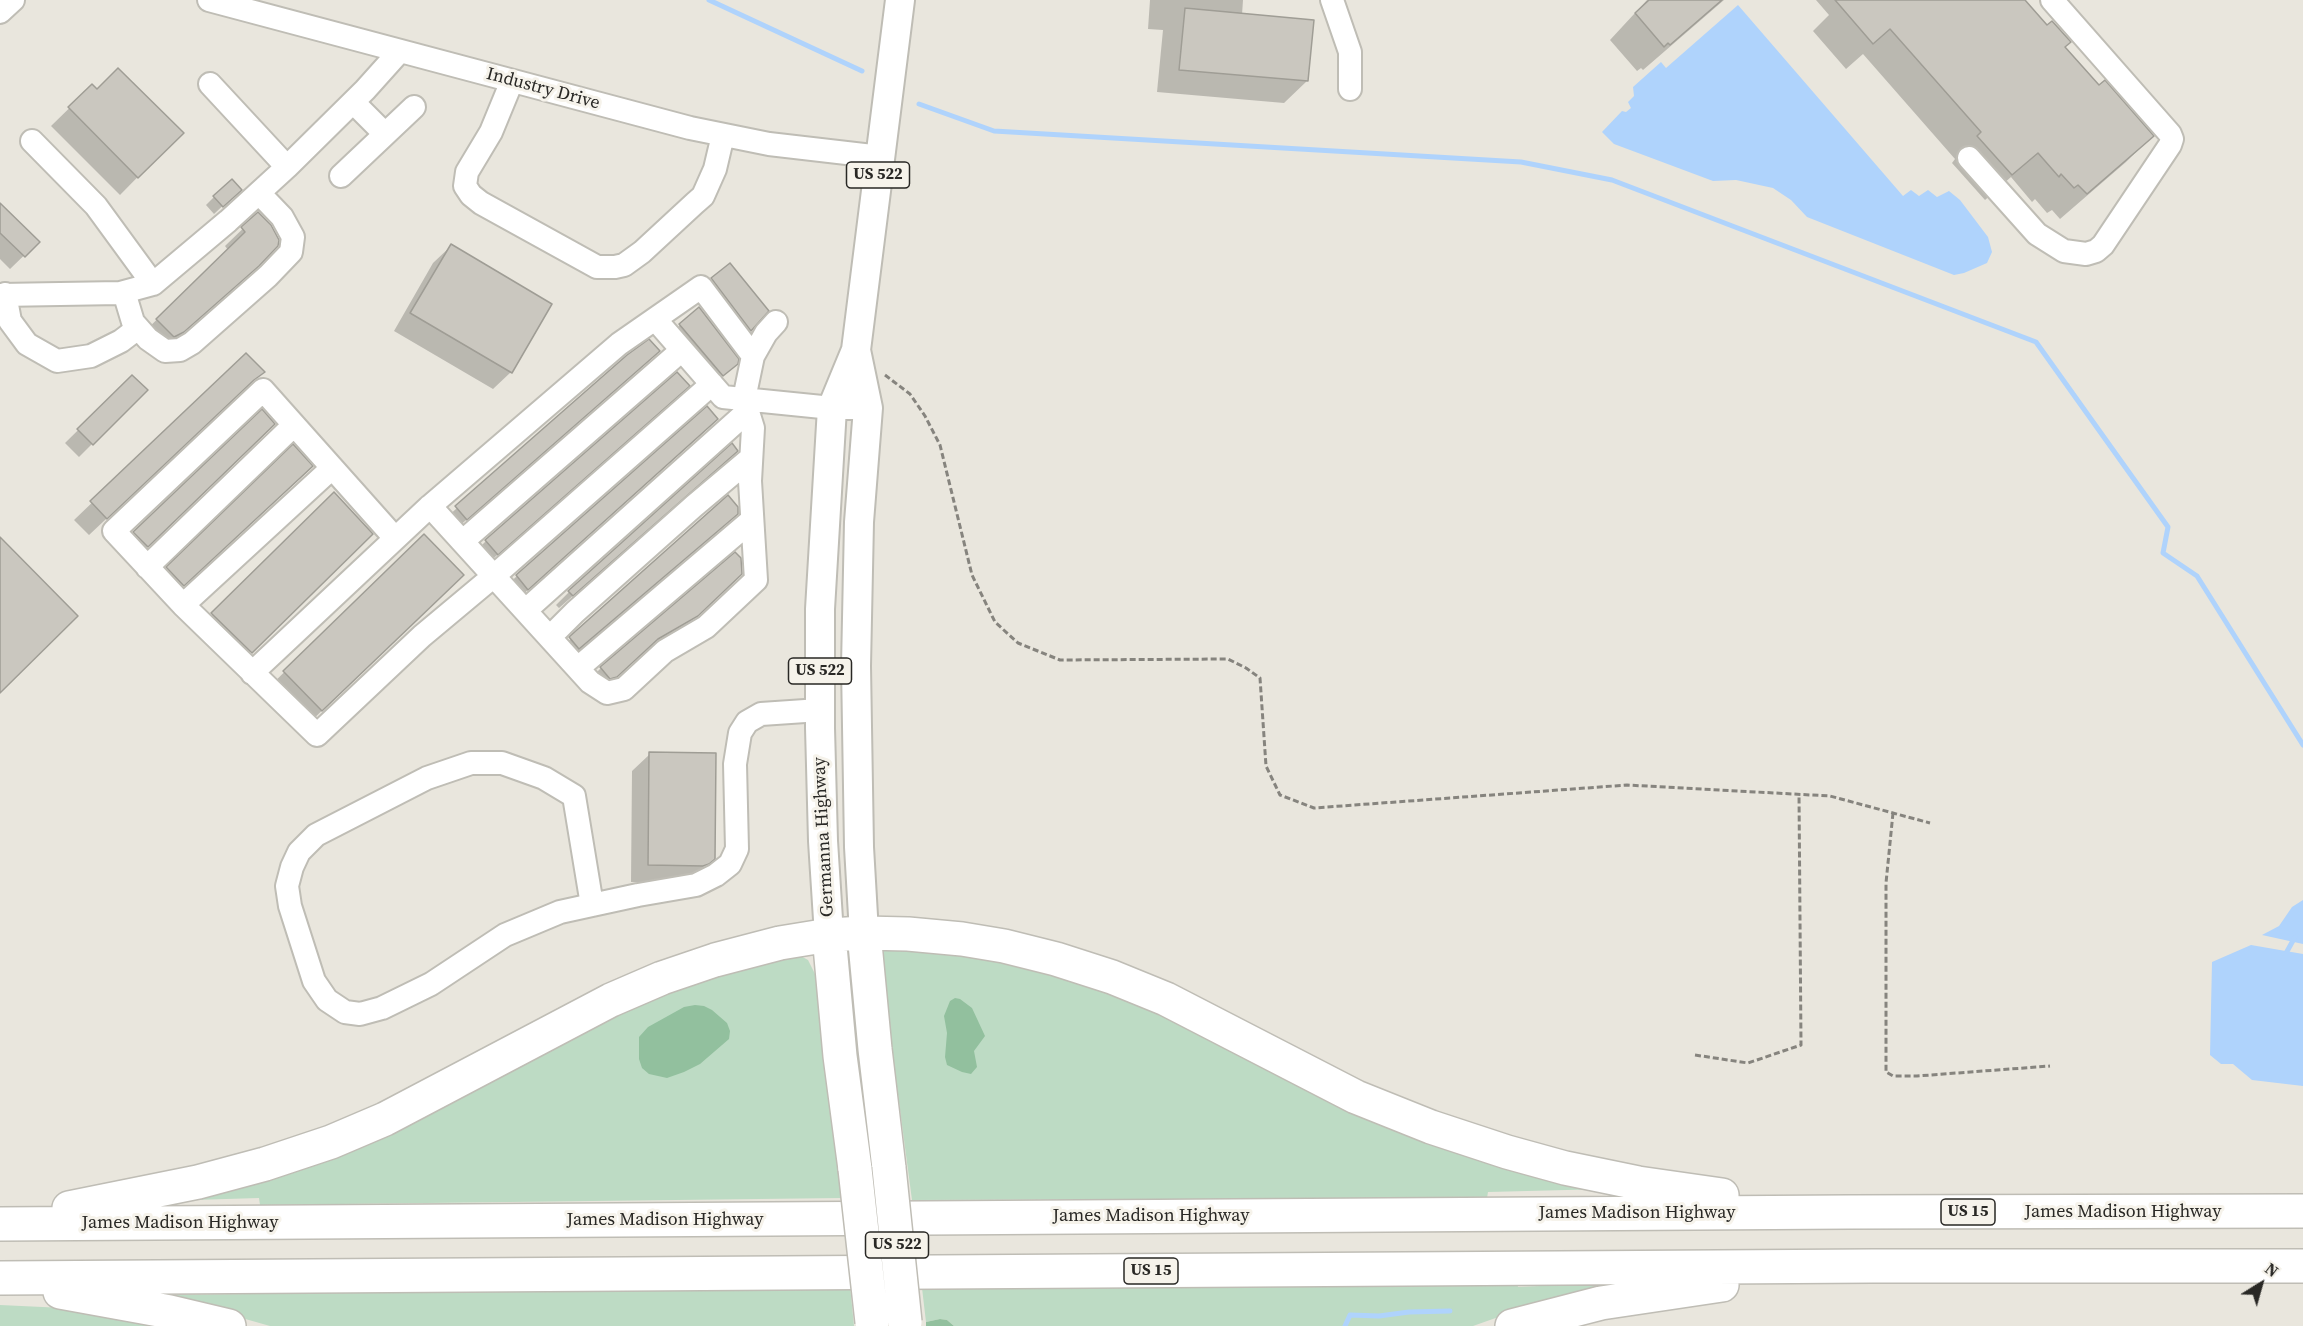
<!DOCTYPE html>
<html>
<head>
<meta charset="utf-8">
<style>
  body { margin:0 }
  #map { position:relative; width:2303px; height:1326px; overflow:hidden; background:#e9e6dd; font-family:"Source Serif 4",serif }
  canvas { display:block }
  .north { position:absolute; left:2231px; top:1254px; width:60px; height:60px; -webkit-text-stroke:4px #f6f3eb; paint-order:stroke; rotate:37deg; font-size:16px; font-weight:700; line-height:24px; text-align:center; color:#292825 }
  .north::after { content:''; display:block; margin:auto; width:21px; height:27px; background:#292825; clip-path:polygon(50% 0,100% 100%,50% 72%,0 100%) }
</style>
</head>
<body>
<div id="map">
<canvas width="2303" height="1326"></canvas>
<div class="north">N</div>
</div>
<script>
const g = document.querySelector('canvas').getContext('2d');
g.lineJoin = 'round';
function fill(path, color) { g.fillStyle = color; g.fill(path, 'evenodd'); }
const shape = rows => new Path2D(rows.map(r => 'M' + r).join(''));
function stroke(path, color, width, dash) { g.strokeStyle = color; g.lineWidth = width; g.lineCap = dash ? 'butt' : 'round'; g.setLineDash(dash || []); g.stroke(path); }
function drawText(font, color, halo, rows, align = 'center') {
  g.font = font + ' "Source Serif 4",serif'; g.lineWidth = 6; g.setLineDash([]); g.textBaseline = 'middle'; g.strokeStyle = halo; g.fillStyle = color; for (const [text, x, y, turn = 0] of rows) {
    g.save(); g.translate(x, y); g.rotate((+turn || 0) * Math.PI / 180); g.textAlign = isNaN(turn) ? turn : align; if (halo) g.strokeText(text, 0, 0); g.fillText(text, 0, 0); g.restore();
  }
}
const green = shape([
  [886,947,1023,959,1606,1189,1488,1192,1487,1198,912,1200,880,959],
  [797,954,808,960,816,976,842,1198,260,1205,259,1198,128,1202,198,1187,659,988],
  [1517,1279,1518,1287,1646,1281,1524,1308,1473,1326,954,1326,947,1320,940,1319,926,1322,922,1288,1236,1287],
  [850,1286,854,1326,270,1326,161,1295,246,1294,301,1291],
  [0,1305,64,1308,175,1326,0,1326]
]);
const forest = shape([
  [955,998,960,999,972,1008,985,1036,974,1051,977,1067,971,1074,962,1072,947,1065,945,1057,947,1033,944,1016,950,1001],
  [695,1005,704,1006,712,1010,727,1023,730,1031,729,1039,700,1064,684,1072,667,1078,649,1074,642,1068,639,1059,639,1037,648,1027,684,1007],
  [940,1319,947,1320,954,1326,926,1326,926,1322]
]);
const water = shape([
  [1738,5,1903,196,1911,190,1919,196,1928,190,1937,197,1949,191,1960,200,1988,237,1992,252,1987,263,1964,273,1954,275,1807,217,1791,200,1773,188,1736,180,1713,181,1614,144,1602,132,1622,111,1626,112,1631,108,1628,102,1634,96,1633,87,1661,62,1666,68],
  [2303,900,2303,944,2262,935,2279,926,2292,907],
  [2251,945,2303,954,2303,1086,2252,1080,2233,1064,2221,1064,2210,1055,2212,962]
]);
const shadow = shape([
  [1150,0,1243,0,1242,15,1307,81,1284,103,1157,92,1163,30,1148,29],
  [1647,0,1724,0,1643,70,1641,68,1637,71,1610,40],
  [1816,0,2023,0,2099,87,2152,136,2126,162,2060,219,2052,210,2047,213,2035,199,2032,202,2011,177,1985,200,1952,163,1955,159,1863,54,1846,69,1813,31,1829,15],
  [92,86,97,91,181,133,120,195,51,126],
  [214,197,231,198,214,214,206,205],
  [0,205,38,242,10,269,0,259],
  [258,214,277,245,239,284,165,349,139,337,228,250,225,246],
  [451,246,511,372,493,389,394,331,433,263],
  [730,265,767,311,737,343,699,292],
  [680,325,736,363,709,388,667,338],
  [658,351,448,536,438,525,628,356],
  [246,355,263,372,89,535,74,520],
  [677,374,670,403,479,571,468,559,486,541],
  [132,377,146,390,79,457,65,443],
  [716,419,699,437,510,606,499,593,517,576],
  [256,442,129,564,117,550,134,533],
  [732,446,736,451,723,464,559,608,556,605,569,592],
  [293,484,165,602,150,586,167,568],
  [334,494,371,534,233,669,194,632],
  [727,498,737,513,719,531,561,666,552,656],
  [424,536,444,593,304,728,267,689],
  [735,554,723,592,678,633,639,657,598,694,583,686,601,668],
  [650,754,713,858,695,876,685,883,631,882,632,771]
]);
const stream = shape([
  [709,0,862,71],
  [919,104,994,131,1521,162,1612,180,2036,342,2168,527,2163,553,2197,576,2303,745],
  [2285,955,2295,937],
  [1345,1326,1350,1315,1379,1316,1409,1312,1450,1311]
]);
const building = shape([
  [1649,0,1722,0,1670,45,1668,43,1664,47,1635,13,1649,0],
  [1835,0,2025,0,2047,25,2052,21,2071,42,2065,47,2099,85,2105,80,2154,136,2087,194,2078,185,2074,188,2061,174,2059,177,2038,153,2012,175,1977,136,1981,132,1890,29,1873,44,1835,0],
  [1185,8,1314,20,1308,81,1179,70,1185,8],
  [118,68,184,133,138,178,68,107,92,84,97,89,118,68],
  [232,179,242,190,223,207,213,196,232,179],
  [0,203,40,242,25,257,0,233,0,203],
  [258,212,271,225,279,240,278,246,259,266,184,332,174,337,156,319,245,232,241,227,258,212],
  [451,244,552,304,512,373,410,313,451,244],
  [730,263,769,311,751,331,711,278,730,263],
  [699,307,739,359,738,364,723,376,679,324,699,307],
  [649,339,660,351,467,520,455,506,627,355,649,339],
  [246,353,265,372,254,380,107,519,90,501,246,353],
  [677,372,690,386,498,555,485,540,677,372],
  [132,375,148,390,93,445,77,429,132,375],
  [707,406,718,419,528,590,516,575,707,406],
  [262,409,275,424,148,547,133,532,262,409],
  [732,443,738,451,573,596,568,591,732,443],
  [293,444,313,466,184,586,166,567,293,444],
  [334,492,373,534,252,653,211,613,334,492],
  [728,495,738,507,738,514,579,649,569,637,728,495],
  [424,534,464,575,322,711,283,671,424,534],
  [0,537,78,616,0,693,0,537],
  [735,552,741,558,742,574,698,616,658,639,617,677,610,679,600,667,735,552],
  [649,752,716,753,715,859,709,864,703,866,648,865,649,752]
]);
const path = shape([
  [885,375,910,394,925,416,940,445,972,575,995,622,1018,643,1060,660,1228,659,1246,668,1260,678,1266,766,1280,795,1314,808,1627,785,1830,796,1930,823],
  [1893,813,1886,883,1886,1072,1893,1076,1917,1076,2050,1066],
  [1695,1055,1748,1063,1801,1045,1799,794]
]);
const minor = shape([
  [209,0,690,128,769,144,881,157],
  [1332,0,1350,52,1350,89],
  [0,12,13,0],
  [512,81,491,132,467,172,465,186,471,195,481,203,597,267,615,267,624,265,642,252,695,203,703,196,715,169,723,135],
  [210,84,287,167],
  [353,102,385,134],
  [32,141,96,206,153,284],
  [1969,158,2037,234,2064,251,2086,254,2096,251,2103,245,2170,145,2172,139,2170,134,2052,0],
  [341,176,414,107],
  [124,292,133,322,148,339,165,351,180,350,192,343,268,276,291,252,293,237,282,217,259,193],
  [5,294,10,321,27,344,57,361,91,356,121,341,138,328],
  [0,295,120,293,153,284,228,221,287,167,365,90,400,51],
  [655,319,723,397,832,408,868,408],
  [430,506,590,682,607,693,624,689,665,651,706,627,756,580,750,481,753,428,744,399,753,356,766,333,776,322],
  [394,537,263,390,114,531,183,605,317,735,422,636,495,575,712,384],
  [463,541,682,350],
  [147,567,294,425],
  [183,605,332,468],
  [526,610,748,411],
  [550,637,575,612,694,506,751,458],
  [578,668,752,520],
  [252,673,429,507,619,344,701,287,753,356],
  [592,905,574,796,544,778,502,763,471,763,427,778,316,835,299,852,292,867,287,886,290,906,314,981,327,1000,345,1012,360,1014,382,1008,431,984,505,935,560,912,592,905,638,895,696,885,716,875,730,864,737,849,735,764,740,733,747,722,761,714,820,710]
]);
const major = shape([
  [856,350,868,408,859,522,856,666,859,847,864,933],
  [829,935,823,841,820,728,820,609,832,408,856,350,900,0]
]);
const highway = shape([
  [864,933,875,1049,889,1168],
  [829,935,840,1056,855,1169],
  [69,1208,198,1182,265,1164,331,1142,385,1119,611,1000,662,978,715,960,780,943,829,935,864,933,908,934,962,939,1004,946,1056,959,1112,977,1166,999,1356,1097,1431,1127,1507,1152,1565,1168,1638,1183,1722,1195],
  [0,1224,1849,1212,2303,1211],
  [0,1278,1872,1266,2303,1266],
  [60,1292,170,1312,229,1326],
  [1512,1326,1601,1303,1722,1285]
]);
const highwayBridge = shape([
  [889,1168,905,1322],
  [855,1169,872,1322]
]);
const shields = [
  [878,175,63],
  [820,671,63],
  [1968,1212,54],
  [897,1245,63],
  [1151,1271,54]
];
const shieldNames = [
  ["US 522",878,175],
  ["US 522",820,671],
  ["US 15",1968,1212],
  ["US 522",897,1245],
  ["US 15",1151,1271]
];
const streetNames = [
  ["Industry Drive",543,89,15],
  ["Germanna Highway",824,837,-93],
  ["James Madison Highway",2123,1212],
  ["James Madison Highway",1637,1213],
  ["James Madison Highway",1151,1216],
  ["James Madison Highway",665,1220],
  ["James Madison Highway",180,1223]
];
fill(green, '#bddbc4');
fill(forest, '#92c09e');
fill(water, '#afd3fc');
fill(shadow, '#0003');
stroke(stream, '#afd3fc', 5);
fill(building, '#cac7bf');
stroke(building, '#9f9d95', 1.5);
stroke(minor, '#bfbdb5', 26);
stroke(major, '#bfbdb5', 32);
stroke(highway, '#bfbdb5', 36);
stroke(path, '#86847e', 3, [6, 3]);
stroke(minor, '#fff', 22);
stroke(major, '#fff', 28);
stroke(highway, '#fff', 33);
stroke(highwayBridge, '#bfbdb5', 36, []);
stroke(highwayBridge, '#fff', 33);
for (const [x, y, w] of shields) { const box = new Path2D(); box.roundRect(x - w / 2, y - 13, w, 26, 4.5); g.fillStyle = '#f6f3eb'; g.fill(box); stroke(box, '#292825', 1.5); }
drawText('bold 16px', '#292825', null, shieldNames);
drawText('18px', '#292825', '#f6f3eb', streetNames);
</script>
</body>
</html>
